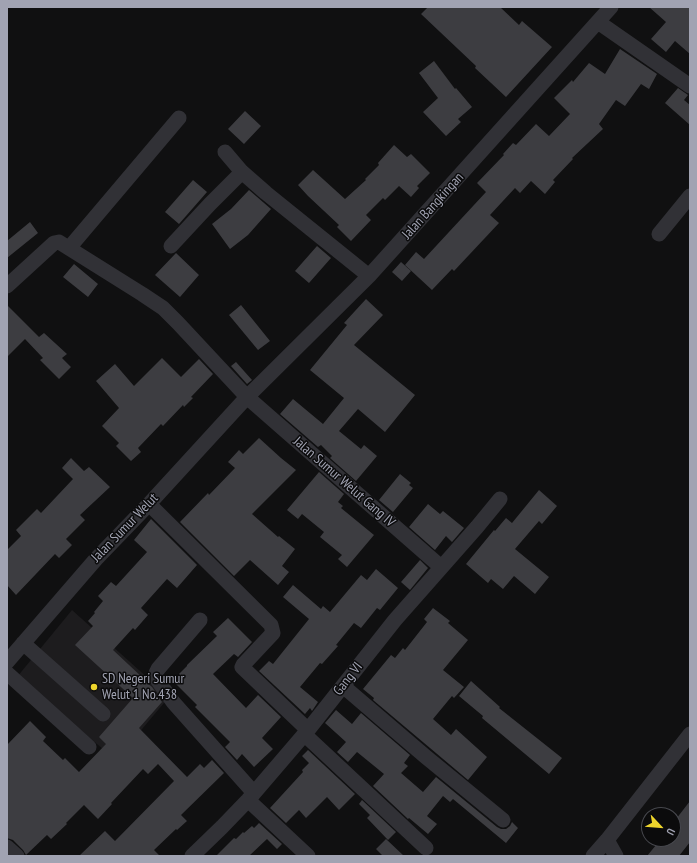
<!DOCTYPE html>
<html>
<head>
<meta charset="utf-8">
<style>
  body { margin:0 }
  #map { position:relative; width:697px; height:863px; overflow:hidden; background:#101011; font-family:"PT Sans Narrow",sans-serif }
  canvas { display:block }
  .frame { position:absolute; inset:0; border:8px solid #a1a3b2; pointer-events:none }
  .north { position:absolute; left:641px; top:807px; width:40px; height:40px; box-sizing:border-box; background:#0b0b0c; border:1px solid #47484e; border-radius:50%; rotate:116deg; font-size:11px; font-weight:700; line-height:16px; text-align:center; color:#a1a3b2 }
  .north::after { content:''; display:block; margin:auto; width:14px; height:18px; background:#edd42c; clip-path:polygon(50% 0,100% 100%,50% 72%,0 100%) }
</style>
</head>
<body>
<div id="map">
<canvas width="697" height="863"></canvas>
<div class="frame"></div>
<div class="north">U</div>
</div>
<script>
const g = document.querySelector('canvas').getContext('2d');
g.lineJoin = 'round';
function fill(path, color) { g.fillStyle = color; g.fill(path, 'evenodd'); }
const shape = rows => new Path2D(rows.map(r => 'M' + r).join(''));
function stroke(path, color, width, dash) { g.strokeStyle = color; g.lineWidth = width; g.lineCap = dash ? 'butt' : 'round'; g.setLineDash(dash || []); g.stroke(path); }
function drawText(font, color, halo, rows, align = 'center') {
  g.font = font + ' "PT Sans Narrow",sans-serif'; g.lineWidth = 3; g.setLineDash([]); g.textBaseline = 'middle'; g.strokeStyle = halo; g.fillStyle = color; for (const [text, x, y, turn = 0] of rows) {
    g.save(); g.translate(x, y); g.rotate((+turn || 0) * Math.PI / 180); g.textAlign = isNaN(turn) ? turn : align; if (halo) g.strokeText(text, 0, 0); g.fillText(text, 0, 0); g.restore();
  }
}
const built = shape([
  [72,610,169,697,116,760,17,677]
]);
const building = shape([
  [428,7,500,7,519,25,522,21,552,47,506,97,475,68,476,66,421,14],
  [649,7,690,7,690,54,675,41,666,52,651,39,666,22],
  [620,49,657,74,649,89,641,84,625,106,616,100,599,124,603,129,572,158,573,159,553,180,555,182,545,194,531,181,520,193,515,188,490,215,499,223,454,271,452,269,432,290,405,265,416,252,424,259,486,192,477,183,504,155,503,154,513,143,516,145,536,124,549,136,570,114,554,98,572,80,573,82,589,63,605,74],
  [434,61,455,89,456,88,472,107,458,119,461,122,446,136,423,112,438,98,419,73],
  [678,88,688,95,684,100,690,105,690,125,665,103],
  [245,111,261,126,244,144,228,129],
  [394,145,407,157,411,154,430,173,417,186,419,188,411,197,399,186,385,200,383,198,366,215,371,220,351,241,337,227,339,225,308,196,298,185,313,170,345,199,366,180,365,179,379,165,378,163],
  [193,180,207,192,179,224,165,212],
  [249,190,271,209,248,235,230,249,212,224,231,209],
  [30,222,38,233,7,258,7,241],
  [317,246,331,258,309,283,295,271],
  [176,253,199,275,180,297,155,275],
  [401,262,411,271,402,281,392,272],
  [74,264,98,284,88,297,63,277],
  [366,299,383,315,354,345,415,395,385,432,358,409,339,431,361,449,364,445,377,456,356,481,330,458,332,456,321,445,318,447,280,414,293,399,323,424,344,398,310,370,347,325,344,323],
  [7,305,39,337,44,333,67,354,62,358,71,367,59,379,40,360,43,358,25,339,7,357],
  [241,305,270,341,258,350,229,315],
  [162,358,181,377,199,359,213,374,191,397,193,398,184,407,183,405,163,426,161,424,138,448,141,452,131,461,116,446,119,443,102,426,119,408,96,381,115,364,134,386],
  [236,362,252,380,247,384,231,366],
  [259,438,281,458,296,470,252,514,278,537,279,536,295,549,282,566,289,572,278,585,250,560,234,576,180,522,208,493,209,495,235,468,228,462,239,450,243,454],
  [71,458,84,471,89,467,110,487,80,515,85,520,66,539,72,545,59,558,55,554,16,595,7,585,7,550,21,536,16,530,37,509,41,513,73,479,62,468],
  [319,472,344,494,338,502,343,506,341,508,374,535,347,567,338,559,342,555,320,537,324,532,302,514,298,519,287,510],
  [400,474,411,483,409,485,413,488,393,512,379,500],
  [539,490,557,506,542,524,539,521,515,549,549,577,535,594,514,576,503,589,491,579,488,583,466,564,494,530,495,531,506,518,512,523],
  [428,504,440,514,443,511,464,528,452,542,446,536,435,550,409,527],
  [151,519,197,565,177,588,167,579,141,608,148,615,135,630,133,628,113,650,144,679,143,680,152,687,162,702,139,728,187,777,200,764,204,768,212,760,224,773,181,815,187,821,177,830,176,829,154,850,160,856,79,856,105,831,115,841,174,781,158,764,148,774,143,769,111,803,112,804,98,819,84,805,66,823,67,824,51,839,47,835,26,855,23,850,13,840,7,838,7,745,30,721,46,737,43,741,63,760,65,758,79,772,106,744,99,737,133,698,75,645,93,626,88,621,95,613,94,612,103,601,98,596,111,582,116,586,147,552,134,540],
  [420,560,428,568,410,590,401,582],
  [376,569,398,588,380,610,377,608,361,628,354,623,336,645,338,646,322,664,320,663,300,687,318,702,312,711,310,708,305,714,259,671,269,661,273,664,309,619,283,597,293,585,321,609,323,606,330,612,361,575,367,580],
  [433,608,450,621,448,623,468,640,443,670,464,687,454,698,452,696,433,719,451,735,456,729,487,757,468,780,373,700,374,698,363,689,391,655,395,658,403,648,405,650,427,622,424,619],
  [228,618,252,642,238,657,234,654,213,674,246,708,258,695,281,717,262,738,273,749,254,767,242,754,237,760,225,747,230,742,195,707,197,705,175,683,181,677,179,674,187,666,187,665,217,636,213,632],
  [471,681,500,707,499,708,562,758,549,774,482,718,483,716,459,696],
  [336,710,352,724,361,713,410,755,404,763,408,766,401,773,423,792,436,777,497,827,501,829,506,829,510,826,512,822,518,828,506,843,453,799,450,802,443,796,427,816,437,824,428,834,409,818,408,819,373,786,384,774,357,752,348,762,337,752,346,742,325,723],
  [308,750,355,794,339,810,327,797,306,818,299,810,286,823,270,808,303,772,302,770,309,763,302,756],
  [362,800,396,832,388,840,367,818,370,815,359,804],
  [690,801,690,842,679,856,647,856,661,839,673,839,673,823],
  [259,823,282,844,277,849,267,839,249,856,216,856,234,838,236,839,243,832,244,833,252,826,254,828],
  [386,839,404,856,383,856,376,849]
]);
const minor = shape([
  [598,22,690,86],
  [225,152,242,172,266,193,369,276],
  [659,234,690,196],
  [171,246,210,204,242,172],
  [69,248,179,118],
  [7,286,54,243,59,242,142,294,163,308,178,323,247,397,441,567],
  [149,504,271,625,273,633,243,665,242,667,308,730],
  [200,620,158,669,156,673,156,678,173,702,254,793],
  [23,643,103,714],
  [7,662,96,559,149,504,247,397,369,276,611,7],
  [7,673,89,747],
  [343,686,426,757,503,820],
  [304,734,426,848],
  [248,800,308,856],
  [607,840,616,856],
  [7,847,17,856],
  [192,856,222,827,248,800,308,730,395,620,477,527,500,499],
  [593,856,607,840,690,734]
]);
const markers = [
  [94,687,4,"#edd42c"]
];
const streetNames = [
  ["Jalan Bangkingan",433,206,-48],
  ["Jalan Sumur Welut Gang IV",344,482,41],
  ["Jalan Sumur Welut",125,528,-46],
  ["Gang VI",348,679,-52]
];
const poiNames = [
  ["SD Negeri Sumur",102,679],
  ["Welut 1 No.438",102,695]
];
fill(built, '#1d1c1e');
fill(building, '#3d3d41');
stroke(minor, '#313136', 15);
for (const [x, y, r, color] of markers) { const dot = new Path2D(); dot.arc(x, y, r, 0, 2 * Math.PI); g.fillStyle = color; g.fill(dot); stroke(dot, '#0b0b0c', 1.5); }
drawText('14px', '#a1a3b2', '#0b0b0c', streetNames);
drawText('14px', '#a1a3b2', '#0b0b0c', poiNames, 'left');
</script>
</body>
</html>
